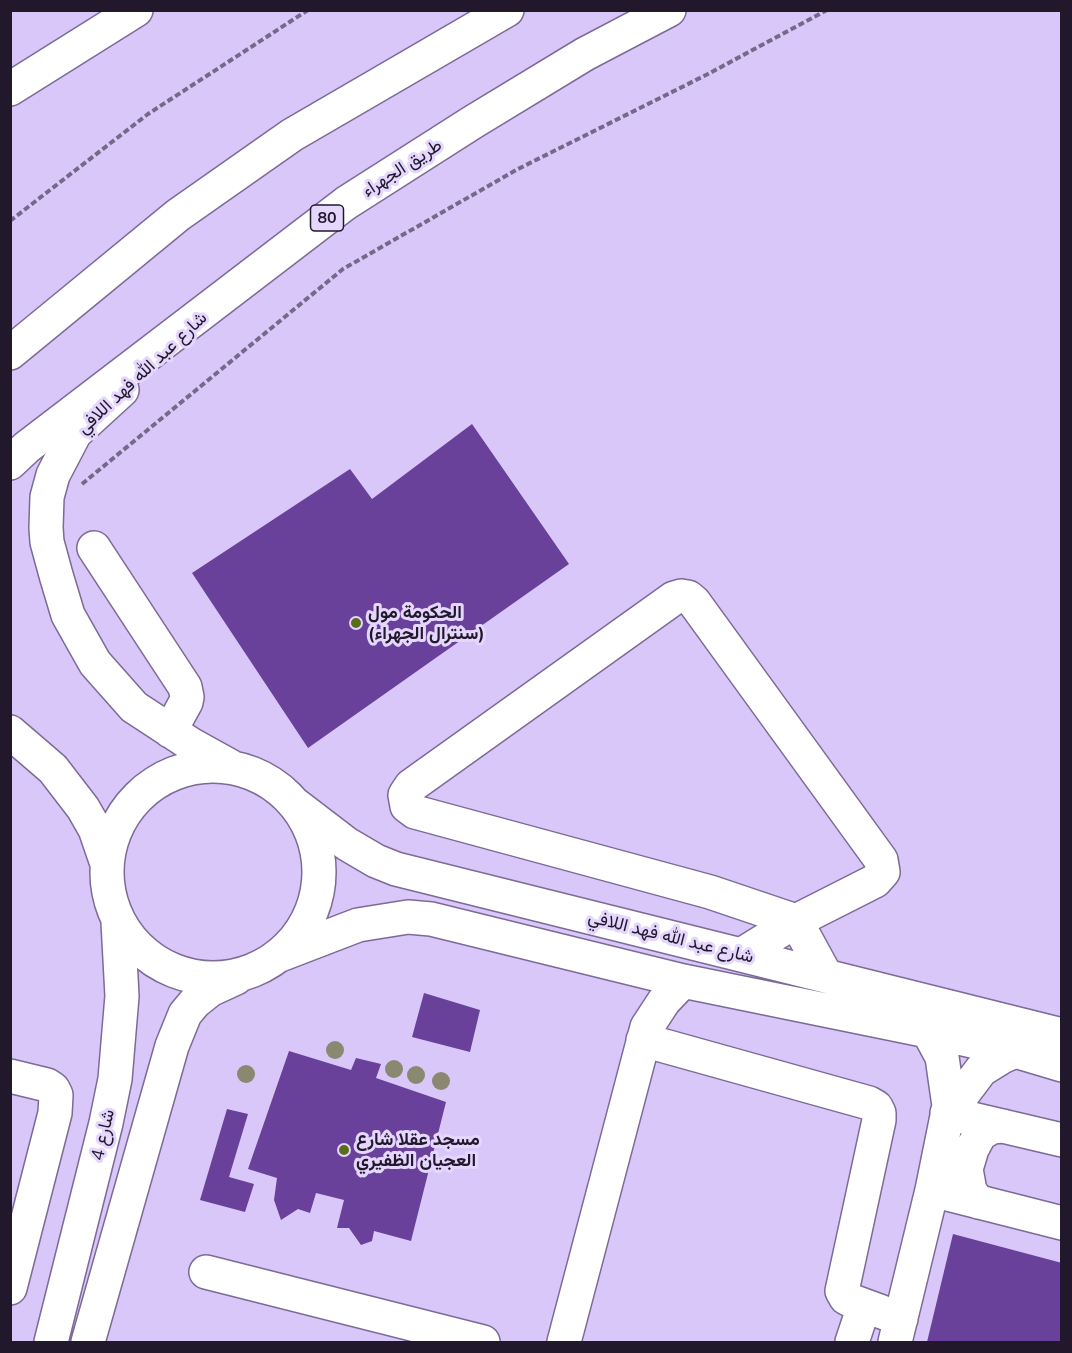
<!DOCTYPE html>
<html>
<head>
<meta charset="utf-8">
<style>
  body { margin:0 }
  #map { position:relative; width:1072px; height:1353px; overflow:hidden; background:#d9c7f9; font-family:Mulish,sans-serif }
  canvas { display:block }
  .frame { position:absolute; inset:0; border:12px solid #21192b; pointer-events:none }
</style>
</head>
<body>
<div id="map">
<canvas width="1072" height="1353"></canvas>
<div class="frame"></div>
</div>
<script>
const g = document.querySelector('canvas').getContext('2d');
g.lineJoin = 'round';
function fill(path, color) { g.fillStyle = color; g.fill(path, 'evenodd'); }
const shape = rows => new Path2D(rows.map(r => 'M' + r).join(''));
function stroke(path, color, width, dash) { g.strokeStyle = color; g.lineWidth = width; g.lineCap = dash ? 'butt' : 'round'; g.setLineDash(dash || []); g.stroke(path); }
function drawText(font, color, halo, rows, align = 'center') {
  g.font = font + ' Mulish,Vazirmatn,sans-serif'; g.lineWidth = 6; g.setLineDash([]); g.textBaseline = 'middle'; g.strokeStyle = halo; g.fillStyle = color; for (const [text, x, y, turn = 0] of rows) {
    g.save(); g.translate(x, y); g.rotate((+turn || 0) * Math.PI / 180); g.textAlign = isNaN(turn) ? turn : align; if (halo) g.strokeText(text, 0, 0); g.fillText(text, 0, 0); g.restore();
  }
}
const building = shape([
  [472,424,569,564,308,748,192,573,350,469,372,499],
  [424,993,480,1010,470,1052,412,1037],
  [289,1051,351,1070,356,1058,381,1064,376,1078,446,1102,411,1241,374,1231,372,1241,361,1245,349,1228,337,1228,344,1200,316,1193,310,1213,298,1209,281,1220,274,1200,277,1178,248,1169],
  [227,1109,248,1114,229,1177,254,1184,245,1212,200,1200],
  [953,1234,1062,1263,1060,1342,927,1342]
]);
const path = shape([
  [10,221,148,114,308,10],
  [82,484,343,269,518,169,708,74,827,10]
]);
const minor = shape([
  [10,89,136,10],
  [122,390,75,433,53,475,47,497,46,528,47,542,56,575,68,615,95,663,134,707,192,745,230,766],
  [94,548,185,687,187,697,186,702,170,731],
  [681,596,688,597,694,602,881,860,883,872,875,881,796,921,710,892,415,812,407,806,405,795,411,786,674,598,681,596],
  [10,732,53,769,83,808,95,829,106,861],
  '107 872a106 106 0 1 1 212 0a106 106 0 1 1-212 0Z',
  [296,805,347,844,376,861,396,869,1062,1035],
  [280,955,358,925,408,917,431,919,683,981,928,1031,1015,1051,1062,1065],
  [741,955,796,921,826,976],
  [643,1040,869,1103,876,1107,879,1113,879,1120,842,1291,846,1298,852,1301,901,1319],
  [10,1076,47,1085,53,1089,56,1095,55,1113,10,1288],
  [949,1106,960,1098,981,1070,1002,1057,1015,1051],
  [947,1113,1062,1140],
  [932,1190,1062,1223],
  [978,1202,970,1191,966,1169,972,1149,980,1134,992,1127,1003,1126],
  [206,1272,483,1342],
  [51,1342,106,1123,115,1079,122,996,118,922],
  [88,1342,172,1046,185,1014,195,1002,210,990,236,978],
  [564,1342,647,1027,664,1001,683,981],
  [852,1342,864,1306],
  [895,1342,932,1190,949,1106,942,1057,928,1031]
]);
const highway = shape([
  [10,353,178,215,292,135,507,10],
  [10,463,27,447,346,203,473,122,585,54,669,10]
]);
const trees = [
  [335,1050],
  [394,1069],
  [246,1074],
  [416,1075],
  [441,1081]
];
const markers = [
  [356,623,6,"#5a6d1b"],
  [344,1150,6,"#5a6d1b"]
];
const shields = [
  [327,218,33]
];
const shieldNames = [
  ["80",327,218]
];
const streetNames = [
  ["طريق الجهراء",402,168,-33],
  ["شارع عبد الله فهد اللافي",142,373,-43],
  ["شارع عبد الله فهد اللافي",671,937,14],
  ["شارع 4",103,1135,-77]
];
const poiNames = [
  ["الحكومة مول",368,613],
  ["(سنترال الجهراء)",368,634],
  ["مسجد عقلا شارع",356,1140],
  ["العجيان الظفيري",356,1161]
];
fill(building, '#69409a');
stroke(minor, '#7c6a97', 36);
stroke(highway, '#7c6a97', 36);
stroke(path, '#756989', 4, [6, 3]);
stroke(minor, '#fff', 33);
stroke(highway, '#fff', 33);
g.fillStyle = '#888970';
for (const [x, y] of trees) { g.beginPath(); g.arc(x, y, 9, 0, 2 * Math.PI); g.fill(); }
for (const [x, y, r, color] of markers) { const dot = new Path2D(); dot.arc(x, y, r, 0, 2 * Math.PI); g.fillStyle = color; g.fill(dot); stroke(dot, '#e5d6fe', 2); }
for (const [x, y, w] of shields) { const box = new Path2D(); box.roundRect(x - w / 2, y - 13, w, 26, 4.5); g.fillStyle = '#e5d6fe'; g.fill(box); stroke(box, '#21192b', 1.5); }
drawText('bold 16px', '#21192b', null, shieldNames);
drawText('18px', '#21192b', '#e5d6fe', streetNames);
drawText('bold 18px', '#21192b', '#e5d6fe', poiNames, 'left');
</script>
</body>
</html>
